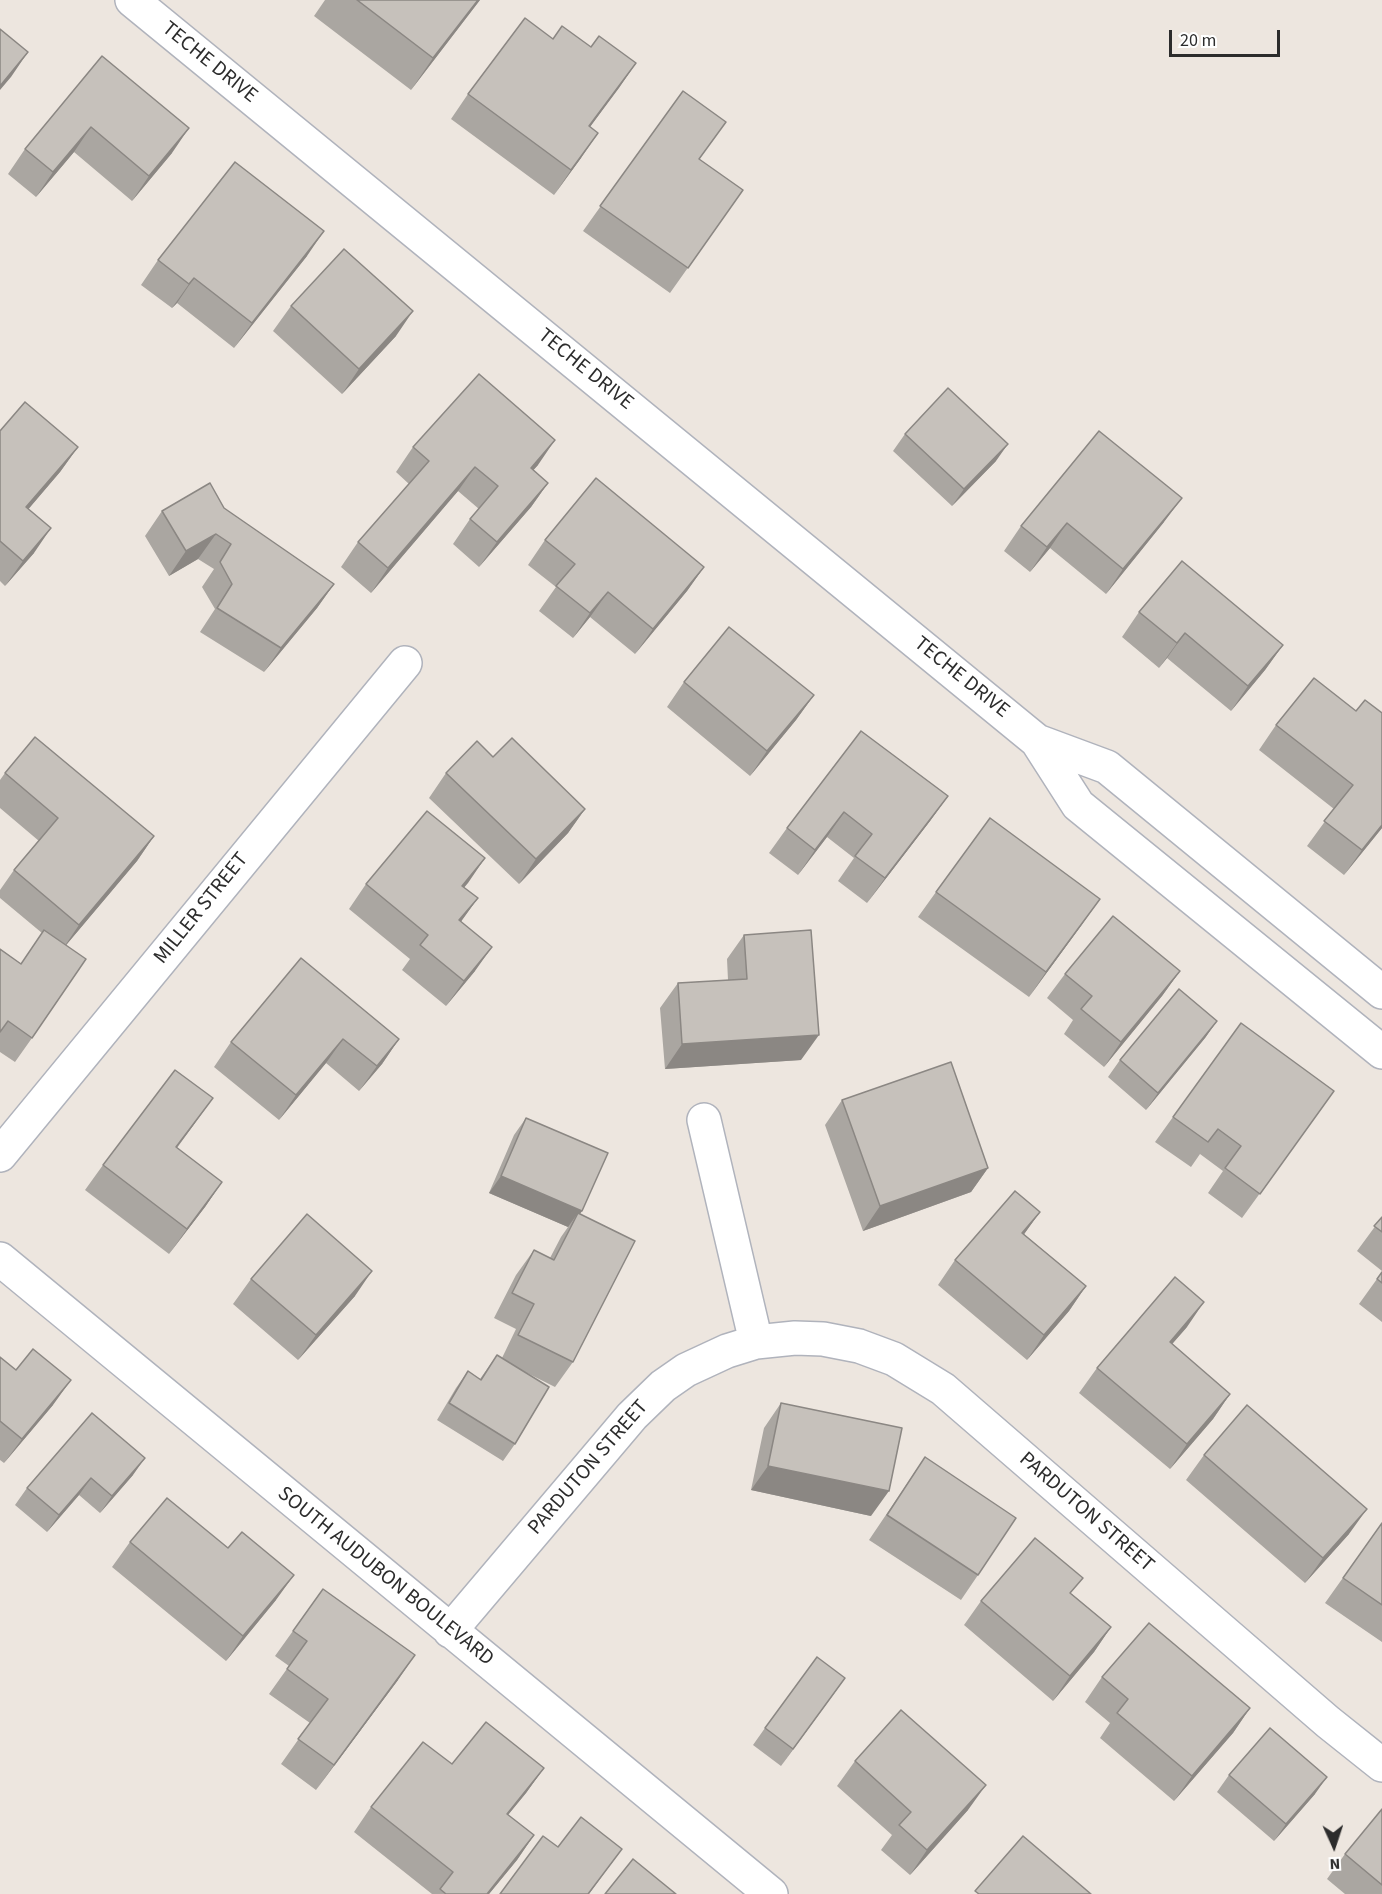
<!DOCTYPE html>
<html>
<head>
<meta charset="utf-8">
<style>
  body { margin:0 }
  #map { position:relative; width:1382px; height:1894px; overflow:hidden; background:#ede6df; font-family:"Source Sans 3",sans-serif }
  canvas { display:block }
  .north { position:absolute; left:1304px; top:1816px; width:60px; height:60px; -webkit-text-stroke:4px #fff; paint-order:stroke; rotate:177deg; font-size:16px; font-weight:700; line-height:24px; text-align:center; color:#2c2c2c }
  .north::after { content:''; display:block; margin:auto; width:21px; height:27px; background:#2c2c2c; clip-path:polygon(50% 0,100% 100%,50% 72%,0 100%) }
  .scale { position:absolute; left:1169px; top:30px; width:111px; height:27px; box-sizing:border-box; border:3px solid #2c2c2c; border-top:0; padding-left:8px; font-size:18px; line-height:21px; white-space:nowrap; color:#2c2c2c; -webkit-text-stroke:4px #fff; paint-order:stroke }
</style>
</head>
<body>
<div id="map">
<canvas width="1382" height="1894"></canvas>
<div class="north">N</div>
<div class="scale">20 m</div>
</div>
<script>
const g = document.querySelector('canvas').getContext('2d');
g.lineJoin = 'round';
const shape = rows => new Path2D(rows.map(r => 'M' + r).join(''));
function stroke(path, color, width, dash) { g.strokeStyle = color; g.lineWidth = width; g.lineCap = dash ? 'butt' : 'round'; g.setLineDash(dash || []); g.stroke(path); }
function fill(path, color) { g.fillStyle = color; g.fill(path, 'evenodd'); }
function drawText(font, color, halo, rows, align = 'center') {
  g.font = font + ' "Source Sans 3",sans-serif'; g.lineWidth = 4.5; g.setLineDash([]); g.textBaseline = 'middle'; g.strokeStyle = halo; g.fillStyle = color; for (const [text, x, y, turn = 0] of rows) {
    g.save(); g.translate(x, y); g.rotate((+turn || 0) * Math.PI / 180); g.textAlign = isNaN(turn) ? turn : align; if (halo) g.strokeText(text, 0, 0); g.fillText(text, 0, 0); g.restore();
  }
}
const minor = shape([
  [132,0,1037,741,1078,805,1382,1052],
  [1037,741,1107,767,1382,992],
  [704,1120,756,1342],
  [0,1155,405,663],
  [0,1259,771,1894],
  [450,1631,632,1416,663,1386,686,1370,727,1351,756,1342,795,1338,823,1339,859,1346,894,1359,943,1389,1328,1722,1382,1765]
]);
const wall = shape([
  [325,0,480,0,411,90,314,16],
  [553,39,591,47,636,63,590,127,581,158,554,195,451,119,468,94],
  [102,56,172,153,132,201,74,152,36,197,8,174,25,149],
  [683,91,699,159,743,190,670,293,583,231],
  [307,256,234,348,177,303,172,308,141,285,158,260],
  [291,306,396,336,342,394,273,331],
  [0,431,78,447,60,472,28,509,34,553,5,586,0,581],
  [1099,431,1164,522,1106,594,1050,548,1030,572,1004,551,1021,526],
  [905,434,996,461,952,506,893,451],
  [413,447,538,465,533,470,548,483,531,507,479,567,453,544,470,519,479,509,458,491,371,593,341,567,358,542,409,484,396,472],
  [224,508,334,584,317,608,264,672,200,632,215,609,202,587,214,569,198,559,169,576,145,536,162,511],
  [545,540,704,567,687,591,635,654,590,617,573,638,539,611,556,587,528,565],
  [1139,612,1283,645,1265,670,1231,711,1167,658,1159,668,1122,637],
  [684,682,814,695,796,720,750,776,667,707],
  [1356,711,1382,713,1382,828,1344,875,1307,846,1334,809,1259,750,1276,725],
  [861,731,948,796,930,821,867,903,838,881,854,858,827,837,798,875,769,853,787,828],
  [493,757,585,809,568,833,519,884,429,798,446,773],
  [5,773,154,836,137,861,66,945,32,1038,15,1062,0,1052,0,949,21,964,42,933,0,898,0,890,14,870,39,841,0,808,0,780],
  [485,858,464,887,478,898,461,921,475,971,446,1006,402,970,410,959,349,909,366,884],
  [936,892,1083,923,1029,997,918,917],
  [744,935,801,1060,665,1069,660,1008,678,983,728,980,727,959],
  [301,958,399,1039,382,1064,359,1091,326,1063,279,1120,214,1067,231,1042],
  [1180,971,1162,996,1104,1067,1064,1034,1073,1020,1047,998,1065,974],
  [1217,1021,1205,1038,1146,1110,1108,1077,1120,1060],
  [1334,1091,1242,1218,1208,1193,1223,1171,1200,1154,1191,1167,1155,1142,1173,1117],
  [842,1100,988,1168,971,1192,863,1231,825,1125],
  [526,1118,582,1211,580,1214,573,1362,555,1387,517,1368,515,1444,503,1461,437,1420,456,1388,468,1371,480,1379,497,1355,502,1358,516,1329,494,1318,516,1275,534,1250,550,1258,561,1237,568,1227,489,1193,514,1135],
  [195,1123,177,1148,222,1182,205,1207,169,1254,85,1190,103,1165],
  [1040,1212,1024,1234,1086,1286,1069,1311,1027,1360,938,1285,955,1260],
  [1382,1217,1382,1271,1357,1251],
  [1382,1272,1382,1322,1359,1304],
  [251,1279,355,1296,298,1360,233,1304],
  [1187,1327,1172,1344,1230,1394,1213,1419,1170,1469,1079,1393,1097,1368],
  [0,1357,53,1405,4,1463,0,1460],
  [781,1403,871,1516,751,1490,764,1428],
  [92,1413,133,1475,100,1513,79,1495,47,1532,15,1505,27,1488],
  [1204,1455,1349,1534,1305,1583,1186,1480],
  [925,1457,978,1575,961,1600,869,1540],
  [1382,1523,1382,1642,1325,1603],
  [130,1542,228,1548,276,1600,226,1661,112,1567],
  [323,1589,398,1680,316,1790,281,1764,310,1723,269,1694,289,1666,275,1656],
  [1072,1594,1111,1627,1094,1652,1053,1701,964,1625,981,1601],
  [1102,1677,1250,1708,1233,1733,1174,1801,1100,1738,1110,1723,1085,1702],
  [845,1678,781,1766,753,1745,765,1728],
  [855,1761,968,1810,910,1875,881,1850,892,1835,837,1786],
  [452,1764,544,1768,526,1793,508,1815,534,1835,517,1860,489,1894,432,1894,354,1832,371,1807],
  [1229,1775,1315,1794,1274,1841,1217,1792],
  [1382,1809,1382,1894,1345,1894,1327,1879,1345,1854]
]);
const shadedWall = shape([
  [478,0,480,0,411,90,433,58],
  [28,52,11,77,0,90,0,86],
  [636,63,619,88,572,151,589,126],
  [91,127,74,152,36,197,53,172],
  [189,128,172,153,132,201,149,176],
  [598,133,581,158,554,195,571,170],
  [324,231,307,256,234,348,252,323],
  [194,278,177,303,172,308,189,284],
  [413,311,396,336,342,394,359,369],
  [555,440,538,465,513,493,531,468],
  [1008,444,996,461,952,506,964,489],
  [78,447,60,472,9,532,26,507],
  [475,467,458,491,371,593,388,568],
  [548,483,531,507,479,567,497,542],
  [1182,498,1164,522,1106,594,1123,569],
  [1067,523,1050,548,1030,572,1047,547],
  [51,528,34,553,5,586,23,561],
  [216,534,198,559,169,576,186,551],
  [704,567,687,591,635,654,653,629],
  [334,584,317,608,264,672,281,648],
  [608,592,590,617,573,638,590,613],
  [1185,633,1167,658,1159,668,1177,643],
  [1283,645,1265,670,1231,711,1248,686],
  [814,695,796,720,750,776,767,751],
  [948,796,930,821,867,903,885,878],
  [585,809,568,833,519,884,536,859],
  [844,812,827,837,798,875,815,850],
  [1382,825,1382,828,1344,875,1362,850],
  [154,836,137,861,62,950,79,925],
  [485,858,468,883,445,910,462,886],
  [478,898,460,923,459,920],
  [1100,899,1083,923,1029,997,1046,972],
  [492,947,475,971,446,1006,464,981],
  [1180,971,1162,996,1104,1067,1121,1042],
  [1217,1021,1205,1038,1146,1110,1158,1093],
  [819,1035,801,1060,665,1069,682,1044],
  [343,1039,326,1063,279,1120,296,1095],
  [399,1039,382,1064,359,1091,377,1066],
  [213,1098,195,1123,158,1172,176,1147],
  [988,1168,971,1192,863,1231,880,1206],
  [501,1176,582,1211,570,1227,578,1213,568,1227,489,1193],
  [222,1182,205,1207,169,1254,187,1229],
  [1040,1212,1022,1237,1022,1233],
  [372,1271,355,1296,298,1360,316,1335],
  [1086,1286,1069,1311,1027,1360,1044,1335],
  [1204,1302,1187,1327,1152,1367,1170,1342],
  [71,1380,53,1405,4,1463,22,1439],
  [1230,1394,1213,1419,1170,1469,1187,1444],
  [145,1458,133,1475,100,1513,112,1496],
  [768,1466,889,1491,871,1516,751,1490],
  [91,1478,79,1495,47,1532,59,1515],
  [1367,1509,1349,1534,1305,1583,1323,1558],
  [294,1575,276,1600,226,1661,243,1636],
  [1111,1627,1094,1652,1053,1701,1070,1676],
  [415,1655,398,1680,316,1790,334,1765],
  [845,1678,833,1695,781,1766,793,1749],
  [1250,1708,1233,1733,1174,1801,1192,1776],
  [544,1768,526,1793,489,1838,507,1814],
  [1327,1777,1315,1794,1274,1841,1286,1824],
  [986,1785,968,1810,910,1875,927,1850],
  [534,1835,517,1860,489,1894,487,1894],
  [622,1849,589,1894,588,1894]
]);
const building = shape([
  [357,0,478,0,433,58,357,0],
  [525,18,553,39,562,26,591,47,599,36,636,63,589,126,598,133,571,170,468,94,525,18],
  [0,29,28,52,0,86,0,29],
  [102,56,189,128,149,176,91,127,53,172,25,149,102,56],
  [683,91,726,122,699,159,743,190,688,268,600,206,683,91],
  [235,162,324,231,252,323,194,278,189,284,158,260,235,162],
  [344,249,413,311,359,369,291,306,344,249],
  [479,374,555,440,531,468,548,483,497,542,470,519,498,486,475,467,388,568,358,542,429,461,413,447,479,374],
  [948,388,1008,444,964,489,905,434,948,388],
  [25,402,78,447,26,507,51,528,23,561,0,541,0,431,25,402],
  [1099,431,1182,498,1123,569,1067,523,1047,547,1021,526,1099,431],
  [596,478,704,567,653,629,608,592,590,613,556,586,575,564,545,540,596,478],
  [210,483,224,508,334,584,281,648,217,608,232,584,220,562,231,544,216,534,186,551,162,511,210,483],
  [1182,561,1283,645,1248,686,1185,633,1177,643,1139,612,1182,561],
  [729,627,814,695,767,751,684,682,729,627],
  [1314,678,1356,711,1365,700,1382,713,1382,825,1362,850,1324,821,1353,785,1276,725,1314,678],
  [861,731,948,796,885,878,855,856,872,834,844,812,815,850,787,828,861,731],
  [35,737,154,836,79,925,14,870,58,818,5,773,35,737],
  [512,738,585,809,536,859,446,773,477,741,493,757,512,738],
  [427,811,485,858,462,886,478,898,459,920,492,947,464,981,420,945,428,935,366,884,427,811],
  [990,818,1100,899,1046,972,936,892,990,818],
  [1113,916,1180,971,1121,1042,1081,1009,1092,996,1065,974,1113,916],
  [44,930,86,959,32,1038,8,1021,0,1032,0,949,21,964,44,930],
  [811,930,819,1035,682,1044,678,983,747,979,744,935,811,930],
  [301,958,399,1039,377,1066,343,1039,296,1095,231,1042,301,958],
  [1179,989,1217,1021,1158,1093,1120,1060,1179,989],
  [1241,1023,1334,1091,1260,1194,1225,1168,1241,1146,1218,1129,1208,1142,1173,1117,1241,1023],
  [951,1062,988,1168,880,1206,842,1100,951,1062],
  [175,1070,213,1098,176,1147,222,1182,187,1229,103,1165,175,1070],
  [526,1118,608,1153,582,1211,501,1176,526,1118],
  [1015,1191,1040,1212,1022,1233,1086,1286,1044,1335,955,1260,1015,1191],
  [578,1213,635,1241,573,1362,518,1335,534,1304,512,1293,534,1250,554,1260,578,1213],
  [307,1214,372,1271,316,1335,251,1279,307,1214],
  [1382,1217,1382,1232,1374,1226,1382,1217],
  [1382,1272,1382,1283,1377,1279,1382,1272],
  [1175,1277,1204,1302,1170,1342,1230,1394,1187,1444,1097,1368,1175,1277],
  [33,1349,71,1380,22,1439,0,1421,0,1357,16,1370,33,1349],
  [497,1355,549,1387,515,1444,449,1403,468,1371,481,1380,497,1355],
  [781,1403,902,1428,889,1491,768,1466,781,1403],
  [1247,1405,1367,1509,1323,1558,1204,1455,1247,1405],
  [92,1413,145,1458,112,1496,91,1478,59,1515,27,1488,92,1413],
  [925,1457,1016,1518,978,1575,887,1515,925,1457],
  [167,1498,228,1548,242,1532,294,1575,243,1636,130,1542,167,1498],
  [1382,1523,1382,1605,1343,1578,1382,1523],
  [1035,1538,1083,1578,1070,1593,1111,1627,1070,1676,981,1601,1035,1538],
  [323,1589,415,1655,334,1765,298,1739,328,1699,287,1669,307,1641,293,1631,323,1589],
  [1149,1623,1250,1708,1192,1776,1117,1713,1128,1699,1102,1677,1149,1623],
  [817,1657,845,1678,793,1749,765,1728,817,1657],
  [901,1710,986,1785,927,1850,899,1825,911,1812,855,1761,901,1710],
  [486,1722,544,1768,507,1814,534,1835,487,1894,446,1894,440,1889,453,1872,371,1807,423,1742,452,1764,486,1722],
  [1270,1728,1327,1777,1286,1824,1229,1775,1270,1728],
  [1382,1809,1382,1885,1345,1854,1382,1809],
  [581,1817,622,1849,588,1894,500,1894,543,1836,558,1847,581,1817],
  [1023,1836,1091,1894,979,1894,975,1891,1023,1836],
  [633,1859,676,1894,605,1894,633,1859]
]);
const streetNames = [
  ["TECHE DRIVE",209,63,39],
  ["TECHE DRIVE",585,370,39],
  ["TECHE DRIVE",961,678,39],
  ["MILLER STREET",202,909,-51],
  ["PARDUTON STREET",589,1468,-49],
  ["PARDUTON STREET",1086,1513,41],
  ["SOUTH AUDUBON BOULEVARD",385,1577,39]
];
stroke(minor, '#b0b3bc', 36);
stroke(minor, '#fff', 33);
fill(wall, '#aaa6a1');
fill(shadedWall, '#8b8783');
fill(building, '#c6c1bb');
stroke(building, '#8b8783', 1.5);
drawText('21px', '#2c2c2c', '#fff', streetNames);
</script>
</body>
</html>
